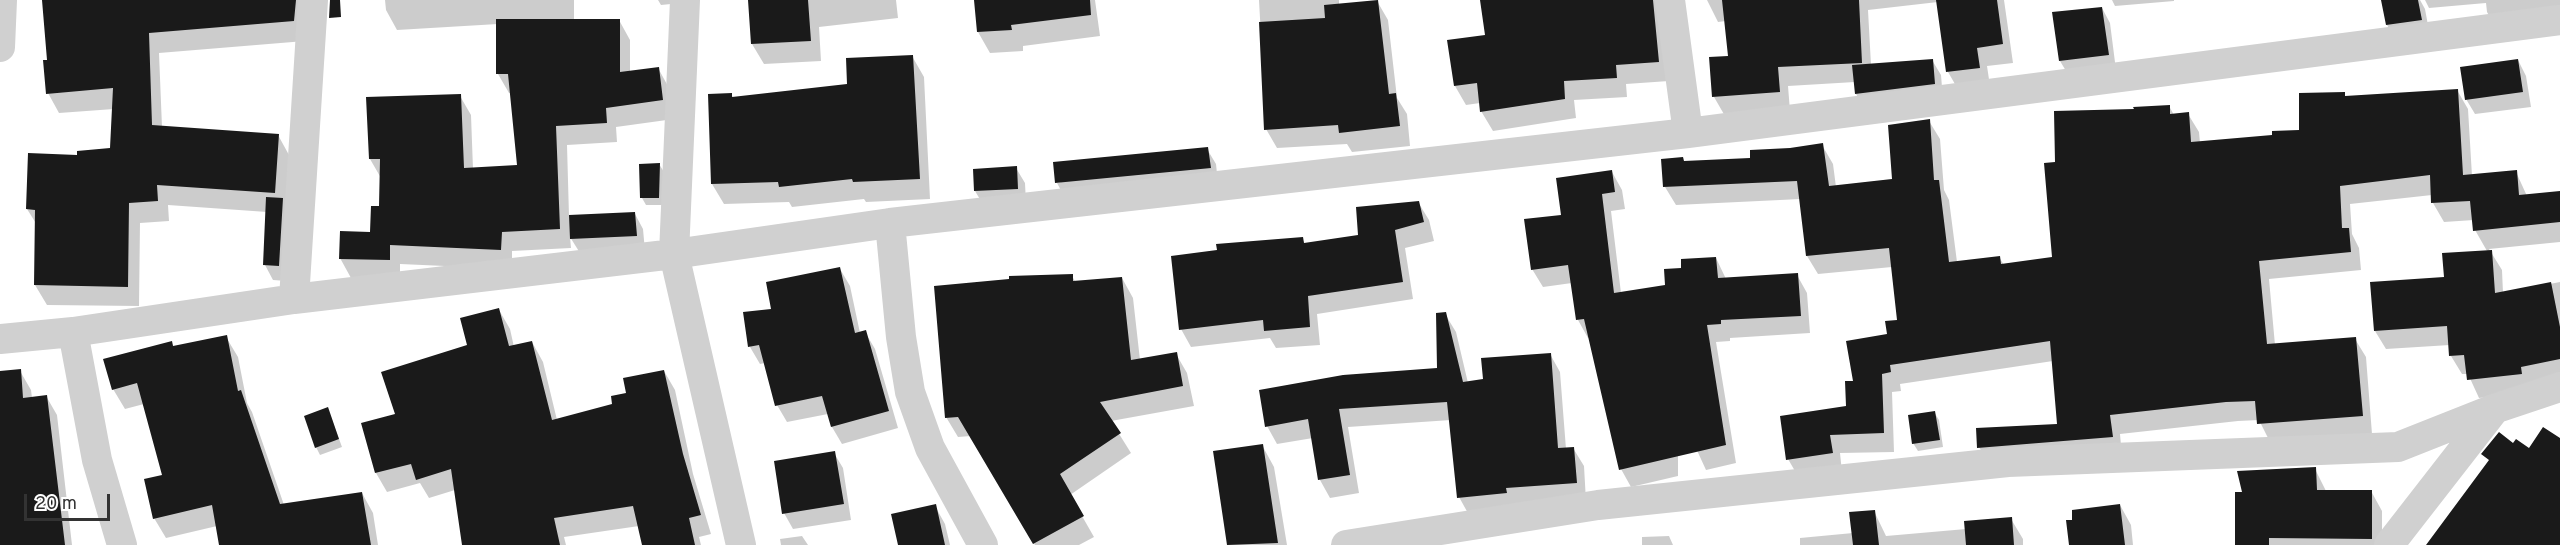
<!DOCTYPE html>
<html>
<head>
<meta charset="utf-8">
<style>
  body { margin:0 }
  #map { position:relative; width:2560px; height:545px; overflow:hidden; background:#fff; font-family:Overpass,sans-serif }
  canvas { display:block }
  .scale { position:absolute; left:24px; top:494px; width:86px; height:27px; box-sizing:border-box; border:3px solid #333; border-top:0; padding-left:8px; font-size:18px; line-height:21px; white-space:nowrap; color:#333; -webkit-text-stroke:4px #fff; paint-order:stroke }
</style>
</head>
<body>
<div id="map">
<canvas width="2560" height="545"></canvas>
<div class="scale">20 m</div>
</div>
<script>
const g = document.querySelector('canvas').getContext('2d');
g.lineJoin = 'round';
function fill(path, color) { g.fillStyle = color; g.fill(path, 'evenodd'); }
const shape = rows => new Path2D(rows.map(r => 'M' + r).join(''));
function stroke(path, color, width, dash) { g.strokeStyle = color; g.lineWidth = width; g.lineCap = dash ? 'butt' : 'round'; g.setLineDash(dash || []); g.stroke(path); }
const shadow = shape([
  [43,0,318,0,305,41,159,53,162,127,278,135,289,155,287,281,273,280,265,265,267,212,168,205,169,221,140,223,139,306,47,305,35,285,37,225,27,209,79,156,112,150,114,109,59,113,48,93,49,61],
  [385,0,574,0,574,20,619,20,630,40,630,72,658,68,669,88,674,119,616,127,617,142,567,145,569,216,635,214,643,229,645,251,580,253,570,237,571,248,512,251,512,269,400,264,400,279,351,278,340,258,372,233,380,208,381,178,370,159,460,96,471,115,473,169,518,167,511,93,509,93,498,74,498,24,397,30,386,10],
  [658,0,681,0,681,3,661,5],
  [750,0,896,0,898,18,819,27,821,61,764,64,752,44],
  [976,0,1095,0,1100,36,1023,46,1023,51,990,53,978,32],
  [1259,0,1339,0,1339,5,1377,1,1388,20,1397,98,1407,114,1410,146,1352,152,1347,144,1277,148,1266,129],
  [1482,0,1662,0,1669,81,1626,84,1627,97,1574,100,1576,118,1493,131,1481,111,1480,103,1466,105,1455,86,1448,41,1487,36],
  [1707,0,2004,0,2013,63,1987,66,1990,86,1959,91,1948,72,1938,2,1868,10,1871,65,1932,60,1941,75,1943,99,1865,109,1856,94,1855,82,1788,86,1790,111,1725,116,1714,97,1729,57,1726,21,1718,22],
  [2112,0,2174,0,2174,1,2115,6],
  [2382,0,2420,0,2425,9,2430,36,2396,40,2387,25],
  [2425,0,2560,0,2560,21,2498,31,2487,12,2486,3,2429,8],
  [2102,8,2110,23,2116,70,2069,76,2060,61,2054,14],
  [912,56,924,77,930,199,866,202,864,199,792,207,789,202,724,204,712,184,731,95,734,98,849,85],
  [2518,60,2526,76,2531,107,2475,114,2466,99],
  [2457,90,2468,109,2472,176,2516,172,2527,196,2560,193,2560,242,2489,249,2502,270,2503,293,2560,282,2560,380,2532,393,2479,398,2468,374,2462,374,2451,356,2450,345,2386,349,2375,331,2487,251,2475,230,2474,220,2444,222,2433,203,2432,195,2350,204,2352,234,2359,248,2361,270,2269,279,2275,345,2355,339,2366,357,2372,434,2270,442,2259,420,2238,421,2120,434,2122,456,1990,466,1979,447,2059,426,2053,361,1900,384,1901,391,1892,392,1894,452,1840,453,1842,472,1799,478,1788,459,1847,407,1855,383,1898,321,1892,267,1818,274,1807,256,1801,199,1676,205,1665,187,1685,162,1752,160,1790,150,1822,145,1833,164,1836,187,1893,181,1929,121,1940,139,1944,190,1949,200,1957,262,1999,257,2004,265,2053,258,2057,163,2135,111,2169,106,2174,115,2188,114,2199,132,2200,143,2274,136,2301,131,2344,94,2347,98],
  [1207,149,1216,164,1218,183,1065,198,1057,183],
  [659,164,664,172,663,205,646,205,642,198],
  [1016,168,1025,183,1026,203,984,206,975,191],
  [1612,172,1622,190,1625,209,1611,211,1621,293,1666,286,1683,269,1716,258,1726,279,1797,275,1807,293,1810,333,1730,338,1730,341,1716,342,1736,463,1706,470,1695,446,1678,448,1678,476,1631,487,1621,469,1590,337,1588,338,1578,320,1572,283,1543,287,1532,269,1563,216],
  [1418,202,1429,220,1434,241,1405,248,1413,299,1317,314,1320,345,1276,348,1270,338,1191,347,1181,329,1219,252,1302,239,1305,244,1360,236],
  [840,269,850,286,860,333,865,332,875,349,898,428,842,444,832,427,828,414,787,422,777,405,765,363,760,364,750,347,773,310],
  [1072,276,1076,283,1122,278,1133,298,1140,360,1176,354,1187,373,1194,406,1111,421,1131,453,1070,495,1094,537,1079,545,1035,545,971,436,958,437,946,417],
  [499,310,510,329,514,347,532,342,543,362,557,420,614,405,664,371,675,390,693,474,711,534,699,537,701,545,644,545,639,526,564,537,566,545,464,545,455,490,429,498,420,483,387,492,376,473,363,424,397,415,469,346],
  [1445,314,1456,332,1468,383,1485,380,1550,354,1560,372,1566,449,1573,448,1584,466,1586,501,1469,515,1459,497,1451,420,1348,427,1359,493,1330,498,1320,480,1313,438,1277,444,1267,426,1439,370],
  [226,337,238,357,247,403,252,412,284,505,362,493,373,513,378,545,221,545,217,526,166,538,154,518,164,476,144,404,125,409,113,389,171,342,174,347],
  [20,371,31,390,32,398,46,396,57,415,72,545,0,545,0,372],
  [328,409,342,447,320,455,316,447],
  [1934,412,1939,420,1943,447,1918,451,1913,443],
  [1262,445,1274,467,1287,545,1228,545,1215,452],
  [834,453,843,468,851,520,793,529,784,513],
  [2315,469,2326,491,2371,491,2382,511,2382,545,2236,545,2244,494],
  [2120,505,2131,525,2133,545,2071,545],
  [935,506,945,524,950,545,900,545],
  [1874,511,1886,536,1966,529,2011,519,2023,539,2023,545,1800,545,1800,538,1853,533],
  [802,536,808,545,781,545,780,539],
  [1669,536,1673,545,1642,545,1642,537]
]);
const building = shape([
  [42,0,296,0,294,21,149,33,152,125,279,134,275,193,157,185,158,201,129,203,128,287,34,285,35,210,26,209,28,153,77,155,77,151,110,148,113,88,46,94,43,60,47,60],
  [330,0,340,0,341,17,329,18],
  [748,0,808,0,811,41,751,44],
  [974,0,1090,0,1091,15,1011,25,1012,30,977,32],
  [1378,0,1389,94,1396,93,1400,126,1339,133,1338,125,1264,130,1259,22,1325,18,1324,5],
  [1480,0,1653,0,1659,62,1616,65,1617,78,1564,81,1565,99,1480,112,1477,83,1454,86,1447,40,1485,35],
  [1722,0,1859,0,1862,63,1778,67,1780,92,1712,97,1709,57,1728,56],
  [1936,0,1997,0,2003,44,1977,48,1980,68,1946,72],
  [2381,0,2418,0,2422,20,2386,25],
  [2102,7,2109,55,2059,61,2052,12],
  [496,19,620,19,620,72,659,67,663,100,606,108,607,123,556,126,560,229,502,232,501,250,390,245,390,260,339,259,340,231,370,232,371,206,379,206,380,159,369,159,366,97,461,94,464,168,517,165,508,74,496,74],
  [913,55,920,179,853,182,852,179,779,187,778,182,711,184,708,94,732,93,732,97,847,84,846,58],
  [1933,59,1935,84,1855,94,1852,65],
  [2518,59,2523,92,2465,100,2460,67],
  [2458,89,2463,175,2517,170,2519,195,2560,191,2560,222,2473,231,2470,201,2431,203,2430,175,2340,186,2342,228,2349,228,2351,252,2259,261,2267,344,2356,337,2363,416,2257,424,2255,401,2226,402,2110,415,2113,437,1977,448,1976,428,2057,424,2050,341,1890,365,1891,372,1882,374,1884,433,1830,435,1833,453,1786,460,1780,416,1846,406,1845,381,1853,381,1846,341,1887,334,1885,321,1897,320,1889,248,1806,256,1797,181,1663,187,1661,159,1683,157,1684,161,1750,158,1750,150,1790,148,1823,143,1829,186,1892,179,1888,125,1930,119,1934,180,1939,180,1949,262,2000,256,2001,264,2052,257,2044,163,2055,162,2054,111,2134,109,2133,107,2170,105,2170,114,2189,112,2191,142,2272,135,2272,131,2299,130,2299,93,2345,92,2345,96],
  [1208,147,1211,168,1055,183,1053,162],
  [660,163,659,198,640,198,639,164],
  [1017,166,1018,189,974,191,973,169],
  [1612,170,1615,192,1602,194,1614,293,1665,285,1664,269,1681,268,1681,259,1716,257,1718,278,1798,273,1801,316,1721,320,1721,324,1707,325,1726,445,1619,470,1584,319,1576,320,1568,265,1531,270,1524,219,1561,215,1556,178],
  [266,197,283,198,279,266,263,265],
  [1419,201,1424,222,1395,230,1403,282,1308,296,1310,327,1264,331,1263,320,1179,330,1171,256,1217,250,1216,244,1303,237,1304,243,1358,235,1356,207],
  [635,212,637,236,570,239,569,215],
  [2492,250,2495,293,2551,282,2560,327,2560,359,2521,367,2522,374,2467,380,2464,355,2449,356,2447,326,2374,331,2370,282,2444,277,2442,253],
  [840,267,855,333,866,330,889,411,831,427,822,396,775,406,759,345,748,347,743,312,771,309,766,282],
  [1073,274,1073,281,1122,277,1131,360,1177,352,1183,386,1100,402,1121,433,1060,474,1084,516,1033,544,958,417,945,418,934,286,1009,279,1009,276],
  [499,308,509,346,532,341,552,420,612,404,611,396,626,393,623,378,664,370,683,454,701,515,689,518,695,545,642,545,633,506,554,518,560,545,462,545,451,469,416,480,411,464,375,473,361,423,395,414,381,372,467,345,460,318],
  [1446,312,1463,382,1483,379,1481,358,1551,353,1558,448,1574,447,1577,483,1506,488,1507,493,1457,498,1447,402,1339,409,1350,475,1318,480,1308,419,1265,427,1259,390,1343,375,1437,368,1436,313],
  [227,335,238,391,241,390,280,504,362,492,371,545,219,545,212,505,153,519,144,479,162,475,137,383,112,390,103,359,172,341,173,346],
  [21,369,23,398,47,395,65,545,0,545,0,371],
  [328,407,339,439,315,448,304,416],
  [1935,411,1940,440,1912,444,1908,415],
  [2543,427,2560,438,2560,545,2426,545,2489,460,2481,454,2499,432,2513,443,2516,439,2529,448],
  [1263,444,1278,543,1227,545,1213,451],
  [835,451,844,504,782,514,774,461],
  [2316,467,2317,490,2372,490,2372,539,2269,538,2269,545,2235,545,2235,492,2242,492,2237,471],
  [936,504,945,545,898,545,891,514],
  [2120,504,2125,545,2069,545,2066,520,2072,520,2072,510],
  [1875,510,1879,545,1853,545,1849,512],
  [2012,517,2014,545,1966,545,1964,521]
]);
const minor = shape([
  [685,0,674,254,741,545],
  [1670,0,1688,133],
  [0,47,2,0],
  [890,223,901,337,910,392,930,448,983,545],
  [294,299,313,0],
  [73,332,97,460,122,545],
  [0,339,73,332,294,299,674,254,890,223,1688,133,2560,20],
  [1346,545,1598,505,2008,462,2398,447,2494,409,2560,387],
  [2389,545,2494,410]
]);
fill(shadow, '#0003');
fill(building, '#1a1a1a');
stroke(minor, '#d0d0d0', 30);
</script>
</body>
</html>
